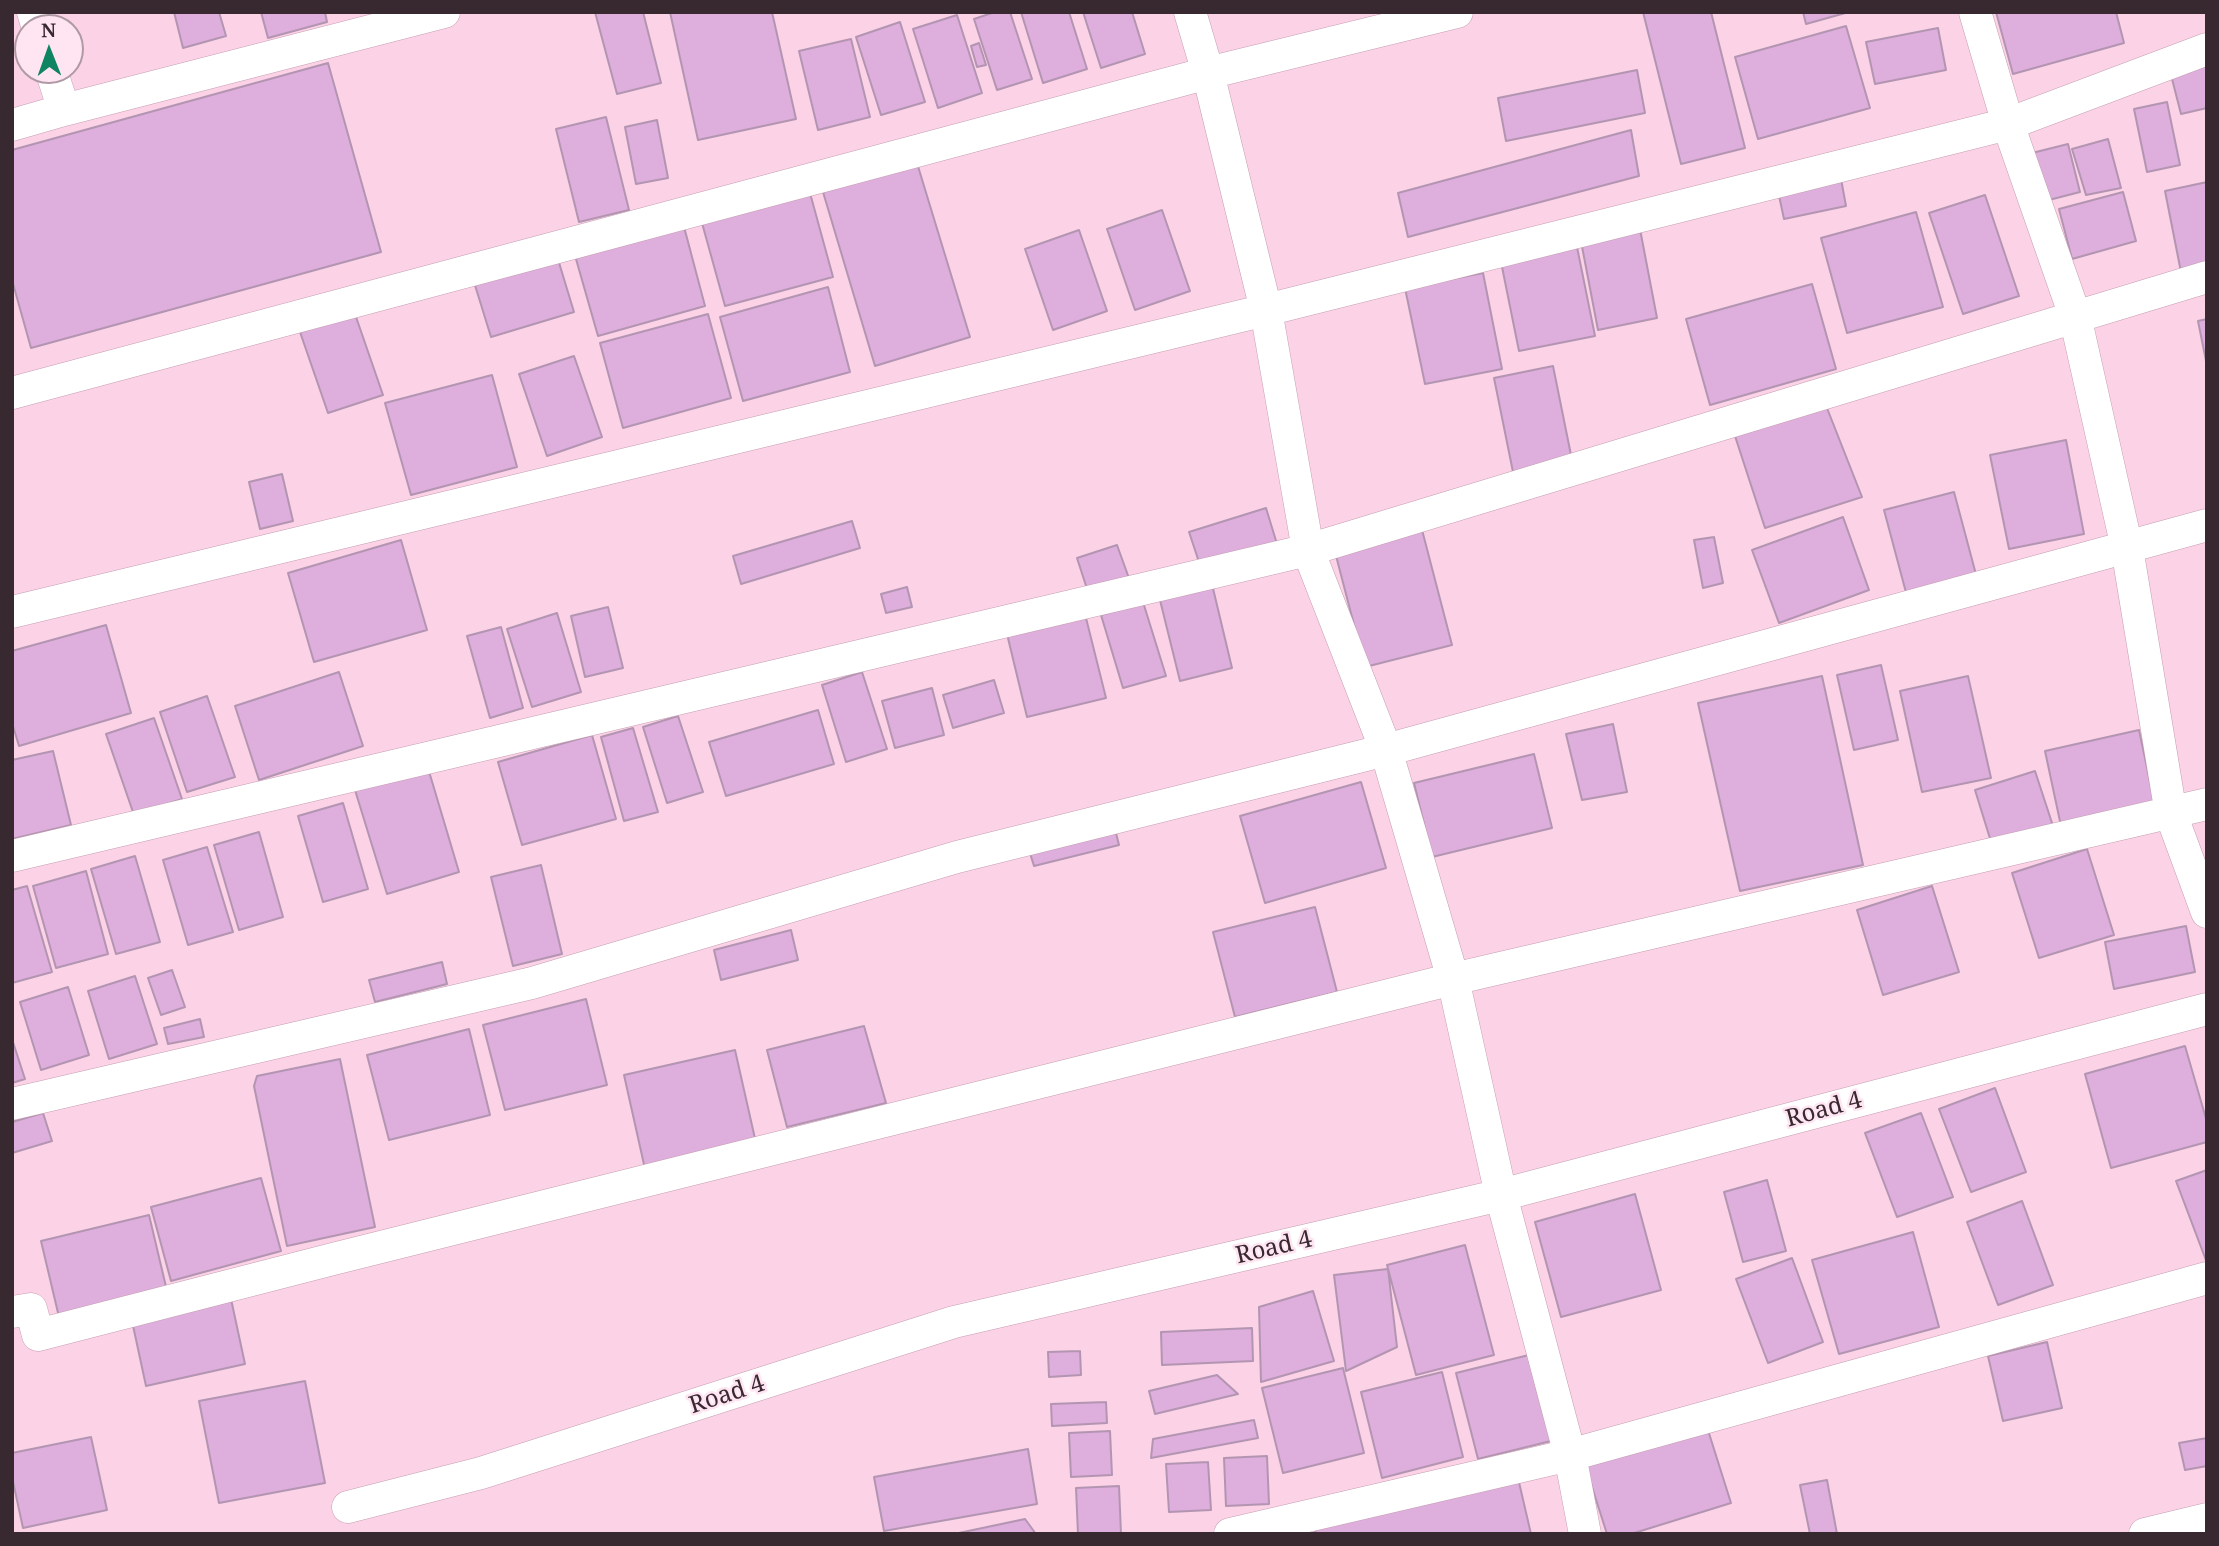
<!DOCTYPE html>
<html>
<head>
<meta charset="utf-8">
<style>
  body { margin:0 }
  #map { position:relative; width:2219px; height:1546px; overflow:hidden; background:#fbd2e6; font-family:"Noto Serif",serif }
  canvas { display:block }
  .frame { position:absolute; inset:0; border:14px solid #382830; pointer-events:none }
  .north { position:absolute; left:14px; top:14px; width:70px; height:70px; box-sizing:border-box; background:#fee5f1; border:2px solid #af99a4; border-radius:50%; rotate:359deg; font-size:19px; font-weight:700; line-height:28px; text-align:center; color:#382830 }
  .north::after { content:''; display:block; margin:auto; width:24px; height:32px; background:#0e8463; clip-path:polygon(50% 0,100% 100%,50% 72%,0 100%) }
</style>
</head>
<body>
<div id="map">
<canvas width="2219" height="1546"></canvas>
<div class="frame"></div>
<div class="north">N</div>
</div>
<script>
const g = document.querySelector('canvas').getContext('2d');
g.lineJoin = 'round';
function fill(path, color) { g.fillStyle = color; g.fill(path, 'evenodd'); }
const shape = rows => new Path2D(rows.map(r => 'M' + r).join(''));
function stroke(path, color, width, dash) { g.strokeStyle = color; g.lineWidth = width; g.lineCap = dash ? 'butt' : 'round'; g.setLineDash(dash || []); g.stroke(path); }
function drawText(font, color, halo, rows, align = 'center') {
  g.font = font + ' "Noto Serif",serif'; g.lineWidth = 5; g.setLineDash([]); g.textBaseline = 'middle'; g.strokeStyle = halo; g.fillStyle = color; for (const [text, x, y, turn = 0] of rows) {
    g.save(); g.translate(x, y); g.rotate((+turn || 0) * Math.PI / 180); g.textAlign = isNaN(turn) ? turn : align; if (halo) g.strokeText(text, 0, 0); g.fillText(text, 0, 0); g.restore();
  }
}
const building = shape([
  [174,12,219,12,226,36,183,48,174,12],
  [261,12,325,12,327,22,268,38,261,12],
  [595,12,643,12,661,83,617,94,595,12],
  [670,12,772,12,796,119,698,140,670,12],
  [995,12,1010,12,1032,79,997,90,974,19,995,12],
  [1021,12,1069,12,1087,69,1043,83,1021,12],
  [1083,12,1132,12,1145,54,1101,68,1083,12],
  [1643,12,1711,12,1745,148,1681,164,1643,12],
  [1803,12,1849,12,1806,24,1803,12],
  [1996,12,2116,12,2124,43,2013,74,1996,12],
  [957,15,982,93,938,108,913,29,957,15],
  [900,22,925,102,881,115,856,37,900,22],
  [1846,26,1870,108,1758,139,1735,57,1846,26],
  [1938,28,1946,70,1875,84,1866,42,1938,28],
  [851,39,870,117,818,130,799,51,851,39],
  [979,43,986,65,977,67,971,46,979,43],
  [328,63,381,252,31,348,12,280,12,150,328,63],
  [2207,66,2207,108,2181,114,2171,75,2207,66],
  [1637,70,1645,113,1506,141,1498,98,1637,70],
  [2167,102,2180,165,2147,172,2134,109,2167,102],
  [606,117,629,210,579,222,556,129,606,117],
  [657,120,668,178,636,184,625,127,657,120],
  [1631,130,1639,176,1408,237,1398,193,1631,130],
  [2108,139,2121,188,2086,195,2072,149,2108,139],
  [2068,144,2080,192,2045,201,2032,153,2068,144],
  [917,163,970,337,875,366,823,192,917,163],
  [1841,179,1846,206,1784,219,1778,191,1841,179],
  [2207,182,2207,267,2181,272,2165,191,2207,182],
  [2123,192,2136,241,2072,259,2059,209,2123,192],
  [810,193,833,277,725,306,702,223,810,193],
  [1985,195,2019,296,1963,314,1929,213,1985,195],
  [1162,210,1190,291,1135,310,1107,229,1162,210],
  [1916,212,1943,307,1847,333,1821,238,1916,212],
  [683,223,705,306,598,336,574,252,683,223],
  [1639,224,1657,318,1598,330,1580,236,1639,224],
  [1079,230,1107,311,1053,330,1025,249,1079,230],
  [1576,242,1595,336,1519,351,1500,257,1576,242],
  [557,256,574,312,491,337,474,282,557,256],
  [1483,273,1502,369,1425,384,1405,288,1483,273],
  [1812,284,1836,369,1710,405,1686,319,1812,284],
  [828,287,850,372,743,401,720,317,828,287],
  [355,314,383,395,328,413,300,332,355,314],
  [708,314,731,398,623,428,600,343,708,314],
  [2207,319,2207,366,2198,321,2207,319],
  [574,356,602,437,547,456,519,374,574,356],
  [1553,366,1572,460,1513,472,1494,378,1553,366],
  [492,375,517,467,411,495,385,403,492,375],
  [1825,403,1862,497,1765,528,1734,433,1825,403],
  [2066,440,2084,534,2009,549,1990,455,2066,440],
  [282,474,293,521,260,529,249,482,282,474],
  [1954,492,1978,582,1908,600,1884,510,1954,492],
  [1266,508,1277,544,1201,568,1189,532,1266,508],
  [1843,517,1869,590,1779,623,1752,550,1843,517],
  [852,521,860,548,741,584,733,556,852,521],
  [1421,526,1452,645,1365,667,1334,548,1421,526],
  [1714,537,1723,583,1703,588,1694,540,1714,537],
  [401,540,427,630,314,662,288,573,401,540],
  [1117,545,1130,581,1089,595,1077,558,1117,545],
  [1211,580,1232,668,1180,681,1158,592,1211,580],
  [907,587,912,607,886,613,881,594,907,587],
  [1143,602,1166,676,1123,688,1101,615,1143,602],
  [608,607,623,668,585,677,571,616,608,607],
  [557,613,581,692,532,707,507,629,557,613],
  [1085,614,1106,698,1027,717,1007,634,1085,614],
  [106,625,131,713,19,746,12,723,12,651,106,625],
  [501,627,523,708,490,718,467,636,501,627],
  [1881,665,1898,740,1854,750,1837,675,1881,665],
  [339,672,363,746,259,780,235,706,339,672],
  [862,672,887,749,846,762,822,685,862,672],
  [1822,676,1863,865,1740,891,1698,703,1822,676],
  [1968,676,1991,778,1922,792,1900,691,1968,676],
  [994,680,1004,713,953,728,943,695,994,680],
  [932,688,944,735,895,748,882,701,932,688],
  [207,696,235,777,187,792,160,712,207,696],
  [818,710,834,764,726,796,709,742,818,710],
  [678,716,703,792,667,803,643,727,678,716],
  [154,718,182,799,134,815,106,734,154,718],
  [1613,724,1627,792,1582,800,1566,734,1613,724],
  [633,728,658,812,624,821,601,737,633,728],
  [2139,730,2155,805,2061,826,2045,751,2139,730],
  [592,735,616,819,522,845,498,762,592,735],
  [53,751,71,825,12,839,12,760,53,751],
  [1534,754,1552,828,1432,857,1414,783,1534,754],
  [428,768,459,872,387,894,355,790,428,768],
  [2035,771,2053,826,1992,845,1975,790,2035,771],
  [1361,782,1386,868,1265,903,1240,816,1361,782],
  [343,803,368,889,323,902,298,816,343,803],
  [1115,829,1119,845,1034,866,1029,850,1115,829],
  [259,832,283,917,239,930,214,845,259,832],
  [207,847,233,932,188,945,163,860,207,847],
  [2087,849,2114,935,2039,958,2012,873,2087,849],
  [135,856,160,942,116,954,91,869,135,856],
  [541,865,562,954,513,966,491,877,541,865],
  [86,871,108,954,56,968,33,886,86,871],
  [27,886,52,972,12,983,12,890,27,886],
  [1932,886,1959,972,1883,995,1857,910,1932,886],
  [1315,907,1337,992,1235,1017,1213,932,1315,907],
  [2186,926,2195,972,2114,989,2105,942,2186,926],
  [791,930,798,960,721,980,714,950,791,930],
  [442,962,447,984,375,1002,369,980,442,962],
  [172,970,185,1007,161,1015,148,978,172,970],
  [135,976,157,1044,109,1059,88,991,135,976],
  [68,987,89,1055,41,1070,20,1002,68,987],
  [586,999,607,1085,505,1110,483,1025,586,999],
  [200,1019,204,1037,168,1044,164,1028,200,1019],
  [864,1026,886,1103,787,1127,767,1050,864,1026],
  [469,1029,490,1115,389,1140,367,1055,469,1029],
  [12,1039,25,1079,12,1083,12,1039],
  [2185,1046,2207,1122,2207,1142,2111,1168,2085,1074,2185,1046],
  [735,1050,756,1143,645,1169,624,1075,735,1050],
  [340,1059,375,1227,287,1246,254,1086,257,1076,340,1059],
  [1995,1088,2026,1172,1971,1192,1939,1109,1995,1088],
  [43,1113,52,1141,12,1153,12,1122,43,1113],
  [1921,1113,1953,1197,1897,1217,1865,1133,1921,1113],
  [2207,1170,2207,1263,2176,1181,2207,1170],
  [261,1178,281,1251,171,1281,151,1207,261,1178],
  [1767,1180,1786,1251,1743,1262,1724,1192,1767,1180],
  [1635,1194,1661,1290,1561,1317,1535,1222,1635,1194],
  [2022,1201,2053,1285,1998,1305,1967,1222,2022,1201],
  [149,1215,167,1291,59,1317,41,1241,149,1215],
  [1913,1232,1939,1327,1839,1354,1812,1260,1913,1232],
  [1465,1245,1494,1355,1416,1375,1387,1265,1465,1245],
  [1792,1258,1823,1342,1768,1363,1736,1279,1792,1258],
  [1388,1269,1397,1347,1346,1371,1334,1275,1388,1269],
  [1313,1291,1334,1361,1261,1382,1259,1307,1313,1291],
  [231,1299,245,1364,146,1386,132,1321,231,1299],
  [1252,1328,1253,1361,1162,1365,1161,1332,1252,1328],
  [2047,1342,2062,1408,2003,1421,1988,1356,2047,1342],
  [1080,1351,1081,1375,1049,1377,1048,1352,1080,1351],
  [1537,1353,1559,1439,1478,1459,1456,1373,1537,1353],
  [1343,1368,1364,1453,1283,1473,1262,1388,1343,1368],
  [1442,1372,1463,1457,1382,1478,1361,1392,1442,1372],
  [1217,1375,1238,1394,1155,1414,1149,1391,1217,1375],
  [305,1381,325,1483,219,1503,199,1401,305,1381],
  [1106,1402,1107,1423,1052,1426,1051,1404,1106,1402],
  [1254,1420,1258,1438,1151,1458,1153,1439,1254,1420],
  [1707,1427,1731,1503,1631,1534,1607,1534,1585,1465,1707,1427],
  [1110,1431,1112,1475,1071,1477,1069,1433,1110,1431],
  [91,1437,107,1510,23,1528,12,1477,12,1453,91,1437],
  [2207,1438,2207,1466,2185,1470,2179,1443,2207,1438],
  [1028,1449,1037,1504,884,1531,874,1477,1028,1449],
  [1267,1456,1269,1504,1226,1506,1224,1458,1267,1456],
  [1208,1462,1211,1510,1169,1512,1166,1464,1208,1462],
  [1518,1478,1531,1534,1316,1534,1314,1527,1518,1478],
  [1827,1480,1837,1534,1810,1534,1800,1485,1827,1480],
  [1119,1486,1121,1534,1078,1534,1076,1488,1119,1486],
  [1025,1519,1036,1534,954,1534,1025,1519]
]);
const street = shape([
  [33,12,38,28],
  [1190,12,1208,73,1266,310,1308,550,1386,750,1453,979,1501,1195,1570,1455,1585,1534],
  [1975,12,2008,124,2075,316,2127,548,2171,814,2207,912],
  [51,70,64,110],
  [12,125,64,110,444,12],
  [12,393,1208,73,1457,12],
  [12,612,1266,310,2008,124,2207,49],
  [12,856,1308,550,2207,277],
  [12,1104,532,983,957,857,1386,750,2207,525],
  [12,1312,31,1309,38,1335,333,1259,1453,979,2207,804],
  [348,1507,481,1473,954,1322,1501,1195,2207,1009],
  [1230,1534,1570,1455,2207,1278],
  [2145,1534,2207,1519]
]);
const streetNames = [
  ["Road 4",1824,1110,-15],
  ["Road 4",1274,1248,-13],
  ["Road 4",727,1395,-18]
];
fill(building, '#deaedd');
stroke(building, '#b395b2', 2);
stroke(street, '#c69fb2', 33);
stroke(street, '#fff', 32);
drawText('24px', '#382830', '#fee5f1', streetNames);
</script>
</body>
</html>
